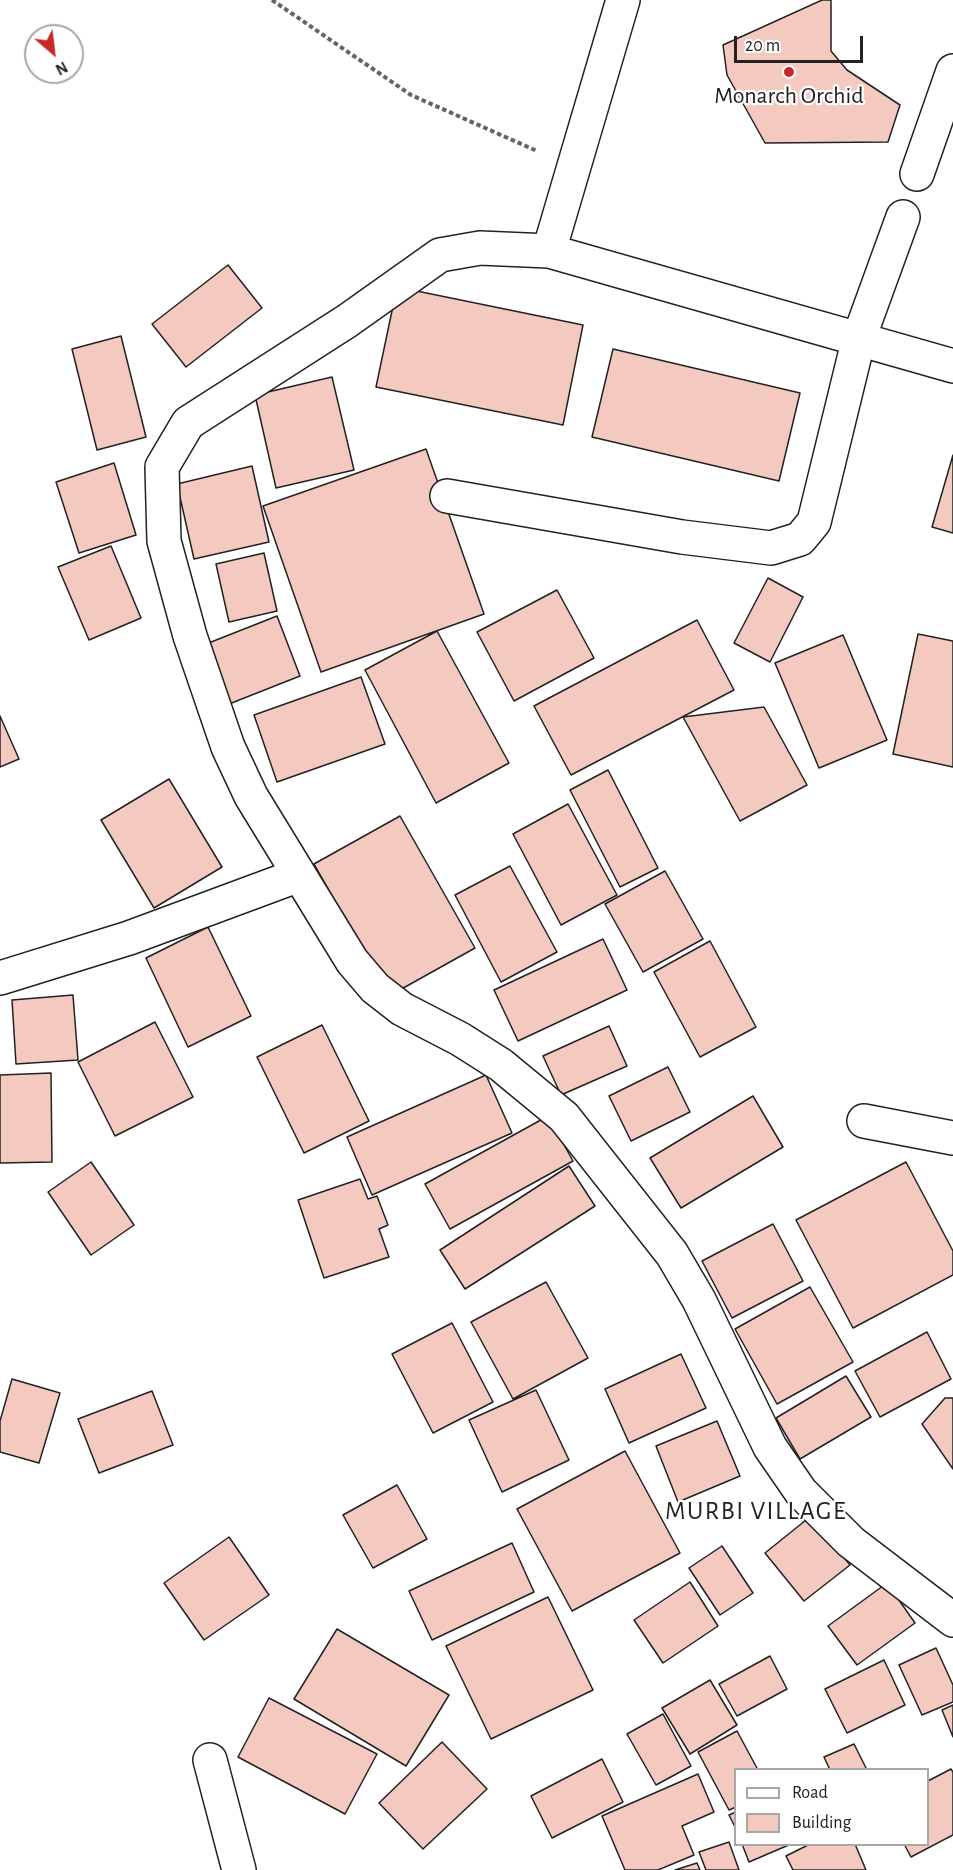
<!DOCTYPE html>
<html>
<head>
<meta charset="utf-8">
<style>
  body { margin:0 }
  #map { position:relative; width:953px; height:1870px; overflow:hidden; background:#fff; font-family:"Alegreya Sans",sans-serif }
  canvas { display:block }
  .legend { position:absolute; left:734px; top:1768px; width:195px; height:78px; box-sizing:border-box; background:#fff; border:2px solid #a7a7a7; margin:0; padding:8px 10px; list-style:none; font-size:18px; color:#222 }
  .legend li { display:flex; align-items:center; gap:12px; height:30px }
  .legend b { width:30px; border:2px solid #a7a7a7 }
  .north { position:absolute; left:24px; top:24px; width:60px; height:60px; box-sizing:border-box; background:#fff; border:2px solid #a7a7a7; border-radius:50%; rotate:152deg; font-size:16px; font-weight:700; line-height:24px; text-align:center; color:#222 }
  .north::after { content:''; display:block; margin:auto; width:21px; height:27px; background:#c62828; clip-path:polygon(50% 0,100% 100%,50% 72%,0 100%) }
  .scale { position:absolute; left:734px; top:36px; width:129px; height:27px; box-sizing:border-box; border:3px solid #222; border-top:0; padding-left:8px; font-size:18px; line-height:21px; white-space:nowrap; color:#222; -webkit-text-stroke:4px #fff; paint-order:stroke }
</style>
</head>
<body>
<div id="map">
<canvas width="953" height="1870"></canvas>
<ul class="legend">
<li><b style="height:8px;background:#fff"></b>Road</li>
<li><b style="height:16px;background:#f3c9c0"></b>Building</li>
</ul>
<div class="north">N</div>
<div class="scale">20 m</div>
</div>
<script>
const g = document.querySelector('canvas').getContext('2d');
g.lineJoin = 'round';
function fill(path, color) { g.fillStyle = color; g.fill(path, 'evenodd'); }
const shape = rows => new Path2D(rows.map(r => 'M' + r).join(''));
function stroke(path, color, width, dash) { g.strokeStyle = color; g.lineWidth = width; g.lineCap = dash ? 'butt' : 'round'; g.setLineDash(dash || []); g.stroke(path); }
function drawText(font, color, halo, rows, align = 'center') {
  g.font = font + ' "Alegreya Sans",sans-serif'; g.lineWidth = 4.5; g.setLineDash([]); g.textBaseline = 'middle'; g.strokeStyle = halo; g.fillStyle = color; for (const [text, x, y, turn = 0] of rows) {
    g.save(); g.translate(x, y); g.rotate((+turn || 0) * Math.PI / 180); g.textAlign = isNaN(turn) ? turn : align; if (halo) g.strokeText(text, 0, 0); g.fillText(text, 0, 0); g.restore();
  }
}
const building = shape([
  [822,0,831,0,831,51,847,70,900,105,888,142,765,143,727,75,723,45,822,0],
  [228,265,262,308,186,367,152,324,228,265],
  [397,287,583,325,563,425,376,387,397,287],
  [121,336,146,437,97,450,72,349,121,336],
  [613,349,800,393,779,481,592,437,613,349],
  [332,377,354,470,276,488,255,395,332,377],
  [426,449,484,614,321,672,263,506,426,449],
  [953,455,953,533,932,527,953,455],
  [114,463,136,535,79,553,56,482,114,463],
  [252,466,269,542,194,559,177,484,252,466],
  [111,546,141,618,89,640,58,567,111,546],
  [264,553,277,611,229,622,216,564,264,553],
  [768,578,803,597,770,662,734,643,768,578],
  [557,590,594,658,514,701,477,632,557,590],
  [277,616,300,676,224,706,201,646,277,616],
  [697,620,734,690,571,775,534,706,697,620],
  [437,631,509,763,436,803,365,670,437,631],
  [918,634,953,641,953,767,893,754,918,634],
  [843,635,887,740,819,768,775,663,843,635],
  [361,677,385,744,277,782,254,715,361,677],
  [764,707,807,785,740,821,683,717,764,707],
  [0,716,19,759,0,767,0,716],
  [608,770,658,868,620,887,570,790,608,770],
  [169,779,222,867,154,908,101,820,169,779],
  [568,804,617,895,561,925,513,834,568,804],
  [400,816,475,948,389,996,314,864,400,816],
  [510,866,557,952,501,982,455,895,510,866],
  [665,871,703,939,643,972,605,904,665,871],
  [208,927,251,1016,188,1047,146,958,208,927],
  [603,939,627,990,518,1041,494,990,603,939],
  [710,941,756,1027,700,1057,654,972,710,941],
  [73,995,78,1060,16,1064,12,1000,73,995],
  [155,1022,193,1097,115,1136,78,1062,155,1022],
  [322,1025,369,1121,304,1153,257,1057,322,1025],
  [609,1026,627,1066,561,1095,543,1056,609,1026],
  [668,1067,690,1112,631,1141,609,1096,668,1067],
  [51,1073,52,1162,0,1163,0,1075,51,1073],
  [486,1075,512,1133,372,1195,347,1137,486,1075],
  [753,1096,783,1147,681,1208,650,1158,753,1096],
  [548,1116,573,1161,450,1229,425,1184,548,1116],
  [91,1162,134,1225,91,1255,48,1192,91,1162],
  [906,1162,953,1251,953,1275,853,1328,796,1220,906,1162],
  [569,1166,595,1206,465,1289,440,1250,569,1166],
  [360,1179,368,1199,377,1196,388,1225,379,1229,389,1257,324,1278,298,1200,360,1179],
  [773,1224,803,1281,732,1318,702,1261,773,1224],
  [546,1282,588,1358,513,1399,471,1322,546,1282],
  [810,1287,853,1362,777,1404,735,1329,810,1287],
  [452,1323,493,1402,433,1433,392,1354,452,1323],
  [927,1332,951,1379,880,1417,855,1371,927,1332],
  [681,1354,706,1408,629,1443,605,1389,681,1354],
  [846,1376,871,1417,800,1459,776,1418,846,1376],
  [12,1379,60,1393,39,1463,0,1452,0,1421,12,1379],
  [536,1390,569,1460,502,1492,469,1420,536,1390],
  [152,1391,173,1445,99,1473,78,1419,152,1391],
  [945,1398,953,1398,953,1469,922,1424,945,1398],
  [717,1421,740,1476,678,1502,656,1446,717,1421],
  [625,1451,680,1553,572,1611,517,1509,625,1451],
  [397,1485,427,1539,373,1568,343,1515,397,1485],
  [811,1516,850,1565,804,1601,765,1553,811,1516],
  [229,1537,269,1595,204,1640,164,1583,229,1537],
  [512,1543,534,1592,432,1640,409,1591,512,1543],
  [722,1546,753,1593,720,1615,689,1568,722,1546],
  [690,1582,718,1626,663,1663,634,1620,690,1582],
  [887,1583,915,1623,857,1665,828,1626,887,1583],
  [548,1597,593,1690,491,1739,446,1646,548,1597],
  [337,1629,449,1695,406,1766,294,1699,337,1629],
  [936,1648,953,1685,953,1702,922,1715,899,1665,936,1648],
  [770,1656,787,1689,737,1716,719,1684,770,1656],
  [884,1660,905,1705,847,1733,825,1689,884,1660],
  [710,1680,737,1725,690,1754,662,1708,710,1680],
  [269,1698,377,1754,345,1814,238,1757,269,1698],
  [953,1705,953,1737,942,1710,953,1705],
  [663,1714,691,1766,656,1785,627,1734,663,1714],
  [737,1731,758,1770,736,1770,736,1807,729,1810,698,1752,737,1731],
  [442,1742,487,1789,423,1849,379,1803,442,1742],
  [854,1744,867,1770,830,1770,824,1757,854,1744],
  [602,1759,623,1802,552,1838,531,1796,602,1759],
  [951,1769,953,1772,953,1835,911,1857,904,1844,928,1844,928,1781,951,1769],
  [698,1774,714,1812,682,1826,694,1855,658,1870,625,1870,602,1816,698,1774],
  [736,1812,736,1829,729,1815,736,1812],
  [729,1842,739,1870,706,1870,699,1852,729,1842],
  [742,1844,791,1844,749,1862,742,1844],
  [810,1844,855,1844,866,1870,793,1870,786,1856,810,1844],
  [697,1863,700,1870,675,1870,697,1863]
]);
const path = shape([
  [272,0,411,95,537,151]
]);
const minor = shape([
  [917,174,953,71],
  [549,251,623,0],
  [953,366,549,251,480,248,440,255,347,321,188,423,162,467,164,541,190,636,228,747,251,796,352,961,375,988,402,1009,460,1039,501,1065,564,1117,672,1254,699,1300,770,1447,801,1492,851,1542,953,1620],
  [447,496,682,537,771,548,800,539,814,522,859,338,903,217],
  [0,978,129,938,299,875],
  [864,1121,953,1138],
  [210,1760,239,1870]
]);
const markers = [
  [789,72,6,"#c62828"]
];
const poiNames = [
  ["Monarch Orchid",789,96]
];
const neighbourhoodNames = [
  ["MURBI VILLAGE",756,1511]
];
fill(building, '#f3c9c0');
stroke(building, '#222', 1.5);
stroke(minor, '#222', 36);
stroke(path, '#646464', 4, [4.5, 3]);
stroke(minor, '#fff', 33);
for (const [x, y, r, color] of markers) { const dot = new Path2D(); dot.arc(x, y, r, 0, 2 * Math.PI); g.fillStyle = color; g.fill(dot); stroke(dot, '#fff', 2); }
drawText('24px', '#222', '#fff', poiNames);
g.letterSpacing = '1.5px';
drawText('26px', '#222', '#fff', neighbourhoodNames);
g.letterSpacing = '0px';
</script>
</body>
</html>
